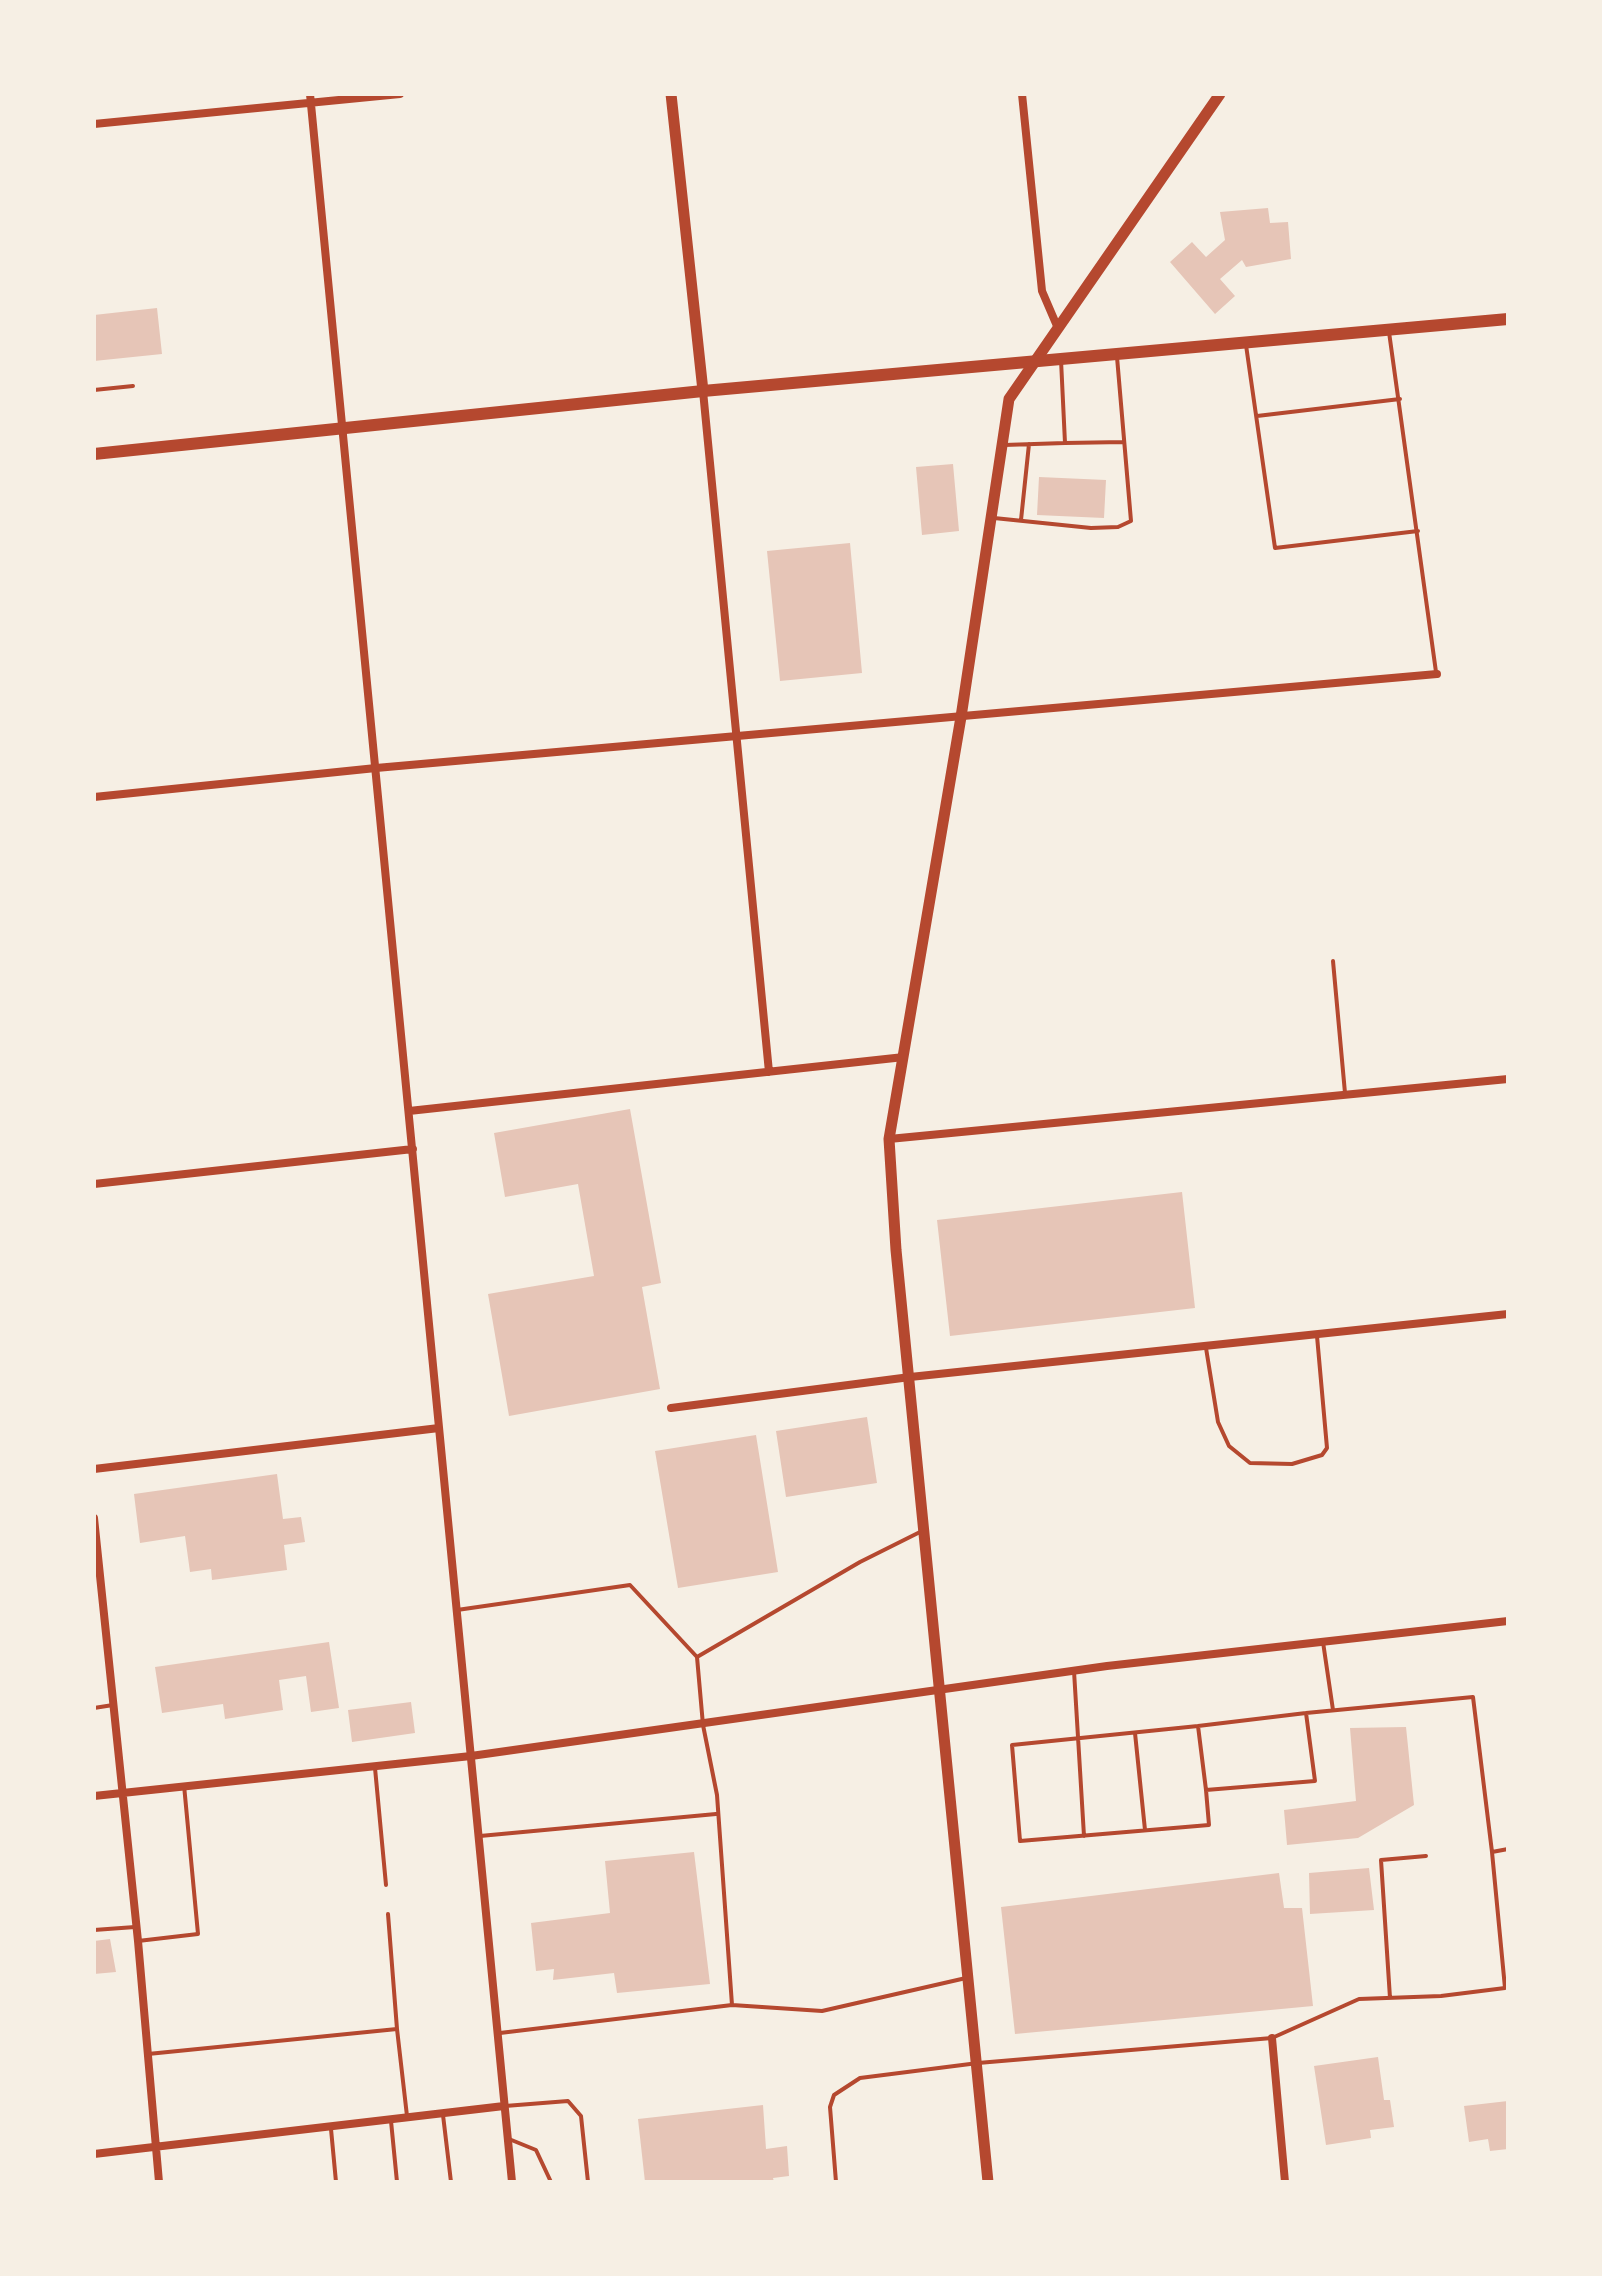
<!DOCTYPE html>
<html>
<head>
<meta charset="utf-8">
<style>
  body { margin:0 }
  #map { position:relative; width:1602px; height:2276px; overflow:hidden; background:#f6efe4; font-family:"PT Sans",sans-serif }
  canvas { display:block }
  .frame { position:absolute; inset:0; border:96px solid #f6efe4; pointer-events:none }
</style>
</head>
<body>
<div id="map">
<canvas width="1602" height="2276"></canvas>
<div class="frame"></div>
</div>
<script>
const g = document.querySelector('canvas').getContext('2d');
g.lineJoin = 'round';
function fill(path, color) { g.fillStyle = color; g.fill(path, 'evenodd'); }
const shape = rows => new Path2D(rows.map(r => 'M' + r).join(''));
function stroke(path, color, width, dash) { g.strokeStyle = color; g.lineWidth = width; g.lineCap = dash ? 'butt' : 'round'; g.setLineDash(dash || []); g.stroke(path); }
const building = shape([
  [1268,208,1270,223,1288,222,1291,259,1246,267,1242,260,1220,279,1235,296,1215,314,1170,262,1192,242,1206,257,1225,240,1220,212],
  [157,308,162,354,94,361,94,315],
  [953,464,959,531,922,535,916,467],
  [1039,477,1106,480,1104,518,1037,515],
  [850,543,862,673,780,681,767,551],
  [630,1109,661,1283,642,1287,660,1389,509,1416,488,1294,594,1276,578,1184,505,1197,494,1133],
  [1182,1192,1195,1308,950,1336,937,1220],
  [867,1417,877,1483,786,1497,776,1431],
  [756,1435,778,1572,678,1588,655,1451],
  [277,1474,283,1519,301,1517,305,1542,284,1545,287,1570,212,1580,211,1569,190,1572,185,1536,140,1543,134,1494],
  [329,1642,339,1708,311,1712,306,1676,279,1680,283,1710,225,1719,223,1704,162,1713,155,1667],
  [411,1702,415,1733,352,1742,348,1710],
  [1406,1727,1414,1805,1358,1838,1287,1845,1284,1810,1356,1801,1350,1728],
  [694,1852,710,1984,617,1993,614,1973,553,1980,554,1969,536,1971,531,1923,610,1913,605,1861],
  [1369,1868,1374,1910,1310,1914,1309,1873],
  [1279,1873,1284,1908,1302,1908,1313,2006,1015,2034,1001,1907],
  [110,1939,116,1972,94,1974,94,1941],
  [1378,2057,1384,2100,1390,2100,1394,2127,1370,2130,1371,2138,1326,2145,1314,2066],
  [1508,2101,1508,2149,1490,2151,1488,2139,1469,2142,1464,2106],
  [763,2105,766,2149,787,2146,789,2176,773,2178,774,2182,645,2182,638,2119]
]);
const service = shape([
  [1389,332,1436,672],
  [1246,345,1275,548,1418,531],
  [1061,360,1065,443,1124,442],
  [94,390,133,386],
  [1257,416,1400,399],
  [1004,445,1065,443],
  [994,518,1091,528,1118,527,1131,521,1117,357],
  [1021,520,1029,444],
  [1333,961,1345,1093],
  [1206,1348,1218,1422,1229,1446,1250,1463,1292,1464,1322,1455,1327,1448,1317,1336],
  [457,1610,630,1585,697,1657],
  [1323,1642,1333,1710],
  [1074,1671,1084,1836],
  [94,1708,113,1705],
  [1198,1726,1306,1713],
  [1135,1733,1145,1830],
  [375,1768,386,1885],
  [1206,1790,1198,1726,1012,1745,1020,1841,1209,1825,1206,1790,1315,1781,1306,1713,1473,1697,1492,1852],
  [480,1836,716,1814],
  [388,1914,397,2029],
  [94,1930,135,1927],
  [138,1941,198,1934,184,1785],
  [1390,1998,1381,1860,1426,1856],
  [732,2005,822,2011,966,1978],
  [500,2033,732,2005,717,1795,703,1725,697,1657,860,1562,922,1531],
  [148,2054,397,2029,407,2116],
  [505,2106,568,2101,581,2116,588,2182],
  [443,2115,451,2182],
  [391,2121,397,2182],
  [331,2129,336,2182],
  [509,2139,536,2150,551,2182],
  [836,2182,830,2107,834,2095,860,2078,978,2063,1272,2038,1359,1999,1441,1996,1505,1988,1492,1852,1508,1849]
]);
const minor = shape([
  [310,94,512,2182],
  [1022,94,1042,291,1057,326],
  [94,124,400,94],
  [703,391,769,1072],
  [94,797,376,768,1437,674],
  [409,1111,904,1057],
  [889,1139,1508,1079],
  [94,1184,413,1149],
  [671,1408,910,1377,1508,1314],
  [94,1469,439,1428],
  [94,1518,138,1941,159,2182],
  [94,1796,471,1756,1107,1666,1508,1621],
  [1272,2038,1285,2182],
  [94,2154,504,2106]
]);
const tertiary = shape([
  [671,94,703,391],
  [988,2182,896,1250,889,1139,961,717,1009,399,1220,94]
]);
const secondary = shape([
  [94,454,703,391,1508,319]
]);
fill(building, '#e6c5b7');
stroke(service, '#b5482f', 4);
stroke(minor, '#b5482f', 8);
stroke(tertiary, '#b5482f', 11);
stroke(secondary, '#b5482f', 12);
</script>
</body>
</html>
